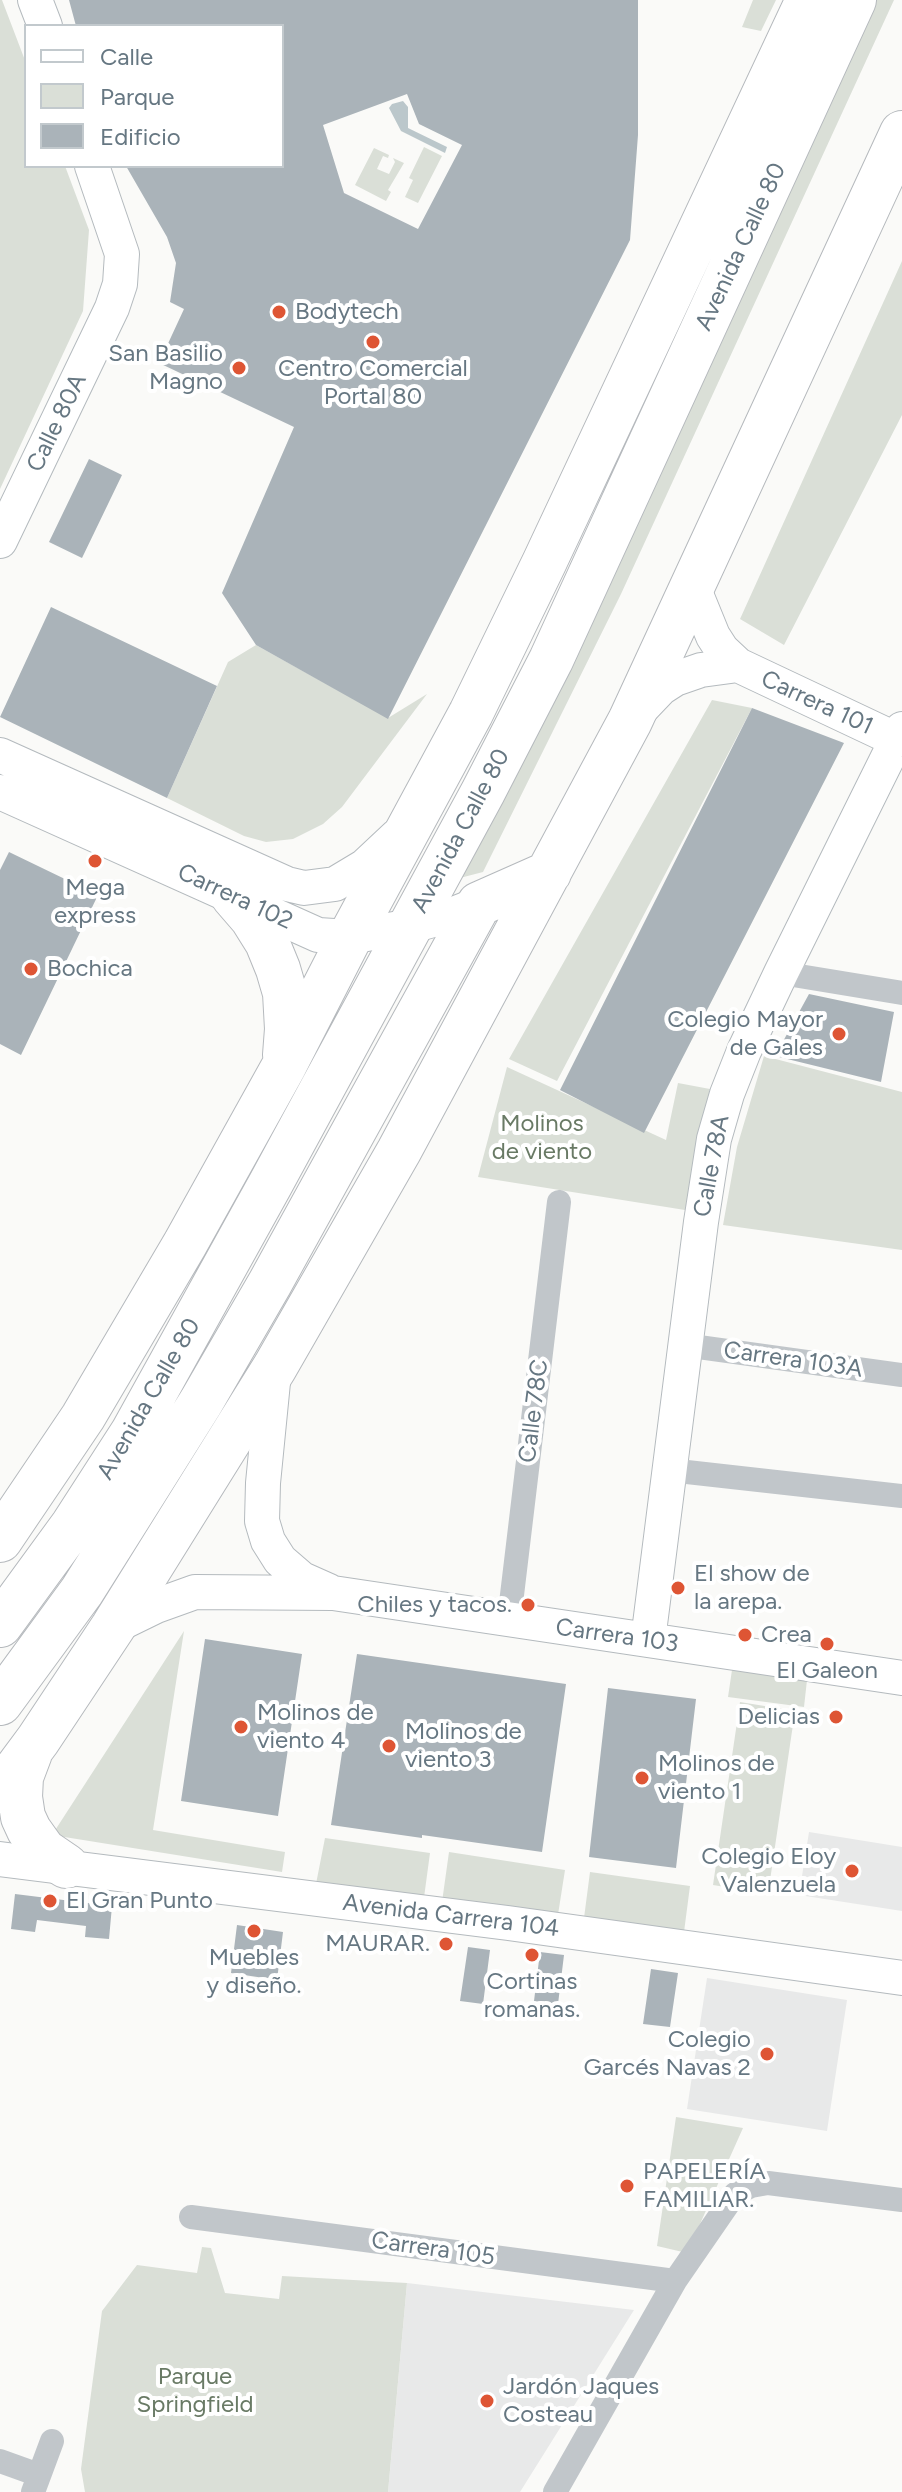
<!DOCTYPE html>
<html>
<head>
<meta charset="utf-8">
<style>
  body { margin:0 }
  #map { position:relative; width:902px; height:2492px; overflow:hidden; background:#fafaf8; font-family:Figtree,sans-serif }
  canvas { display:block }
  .legend { position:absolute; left:24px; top:24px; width:260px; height:144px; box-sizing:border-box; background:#fff; border:2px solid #c2c9cd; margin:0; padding:10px 14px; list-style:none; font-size:24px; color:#667782 }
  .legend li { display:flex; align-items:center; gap:16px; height:40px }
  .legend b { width:40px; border:2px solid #c2c9cd }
</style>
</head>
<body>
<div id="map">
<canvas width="902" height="2492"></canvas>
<ul class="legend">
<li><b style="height:10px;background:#fff"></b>Calle</li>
<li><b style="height:22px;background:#dadfd7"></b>Parque</li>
<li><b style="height:22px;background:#aab3b9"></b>Edificio</li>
</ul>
</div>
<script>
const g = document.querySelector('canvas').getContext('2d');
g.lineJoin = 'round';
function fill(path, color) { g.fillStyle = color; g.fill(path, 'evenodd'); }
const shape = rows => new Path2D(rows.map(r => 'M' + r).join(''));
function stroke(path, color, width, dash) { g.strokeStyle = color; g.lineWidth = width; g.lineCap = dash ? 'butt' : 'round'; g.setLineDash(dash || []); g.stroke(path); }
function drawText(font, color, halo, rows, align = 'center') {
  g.font = font + ' Figtree,sans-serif'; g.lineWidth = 8; g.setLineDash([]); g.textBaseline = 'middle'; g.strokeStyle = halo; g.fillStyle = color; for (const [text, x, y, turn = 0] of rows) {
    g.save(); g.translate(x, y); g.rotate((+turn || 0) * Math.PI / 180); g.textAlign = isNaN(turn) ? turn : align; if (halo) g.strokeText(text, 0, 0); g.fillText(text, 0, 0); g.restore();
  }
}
const built = shape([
  [809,1832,902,1847,902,1911,799,1895],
  [707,1978,847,2000,827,2131,687,2109],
  [407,2283,634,2310,520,2492,388,2492]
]);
const green = shape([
  [0,0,2,0,26,63,26,166,65,166,89,230,83,311,0,489],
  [753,0,776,0,761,31,742,27],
  [875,0,894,0,621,594,483,872,456,879],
  [424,147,442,156,418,203,405,197,413,180,409,178],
  [374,148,389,155,388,158,383,156,377,169,389,174,395,162,393,158,404,163,388,190,391,192,386,201,355,185],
  [902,261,902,415,784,645,740,619],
  [256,645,388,718,427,694,342,807,323,824,293,839,266,842,244,836,167,798,228,662],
  [712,700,752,708,557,1081,509,1059],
  [764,1056,902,1092,902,1250,723,1225,737,1147],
  [507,1067,666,1140,678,1083,710,1089,685,1210,478,1177],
  [184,1631,153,1830,285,1852,282,1872,52,1835],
  [732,1670,807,1680,804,1707,728,1697],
  [740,1702,795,1711,768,1894,713,1885],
  [325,1838,430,1853,423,1905,315,1889],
  [449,1852,565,1870,557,1921,442,1902],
  [590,1872,690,1886,684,1932,584,1918],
  [676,2117,743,2128,687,2253,657,2246],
  [202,2247,211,2248,225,2293,279,2299,282,2276,407,2283,388,2492,85,2492,81,2469,102,2311,137,2265,197,2273]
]);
const water = shape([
  [403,101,408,107,408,128,447,147,445,153,401,131,389,108,392,104]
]);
const building = shape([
  [69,0,638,0,638,135,630,240,388,719,256,645,222,593,294,427,159,363,184,309,170,302,176,263,167,237,126,166,282,166,282,26,76,26],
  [407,94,419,124,462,145,418,229,344,193,323,125],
  [89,459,122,475,82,558,49,542],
  [51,607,217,686,167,798,0,717],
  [752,708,844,743,644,1133,560,1090],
  [9,852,98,895,21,1055,0,1044,0,870],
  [809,994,894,1012,881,1082,775,1056],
  [205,1639,302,1654,278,1816,181,1801],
  [357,1654,566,1684,542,1852,422,1835,422,1838,331,1825],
  [608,1688,696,1699,676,1868,589,1857],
  [15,1894,112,1906,109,1939,85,1937,86,1926,37,1920,35,1932,11,1929],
  [237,1925,283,1932,277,1980,231,1973],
  [468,1947,490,1950,483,2004,460,2001],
  [540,1952,564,1955,558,2004,534,2001],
  [651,1969,678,1973,670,2027,643,2024]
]);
const street = shape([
  [781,973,902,993],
  [684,1345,902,1375],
  [669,1470,902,1496],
  [509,1620,559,1202],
  [191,2217,675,2281],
  [0,2461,39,2475],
  [33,2492,52,2441],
  [555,2492,675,2281,735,2194,751,2186,768,2183,902,2200]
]);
const secondary = shape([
  [35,0,45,26],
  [0,541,112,308,120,284,122,254,92,166],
  [693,587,713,636,722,650,738,665,897,740],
  [640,710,661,688,675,679,701,670,738,665],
  [0,755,287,884,304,888,335,884,365,866,397,836],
  [0,792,318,935,350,937,411,926,451,915,479,904],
  [274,1372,263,1483,262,1521,268,1541,280,1560,302,1579,329,1591],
  [113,1627,156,1606,195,1592,333,1593,902,1678],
  [648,1640,701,1222,714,1139,727,1094,744,1051,781,973,902,729],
  [0,1859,508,1923,902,1978]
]);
const highway = shape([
  [233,896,252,918,267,942,278,969,285,993,287,1029,285,1055],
  [0,1540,83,1417,185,1244,284,1066,350,937,471,713,544,563,808,0],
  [0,1625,73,1525,133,1432,271,1183,483,792,551,660,854,0],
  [0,1703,82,1591,201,1402,270,1283,479,904,549,873],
  [30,1753,21,1777,20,1797,23,1817,29,1830,44,1851,66,1866],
  [0,1791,38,1740,113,1627,275,1367,399,1151,630,721,902,133]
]);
const markers = [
  [279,312,8,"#de5534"],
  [373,342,8,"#de5534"],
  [239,368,8,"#de5534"],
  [95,861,8,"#de5534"],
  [31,969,8,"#de5534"],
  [839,1034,8,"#de5534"],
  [678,1588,8,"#de5534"],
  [528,1605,8,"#de5534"],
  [745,1635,8,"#de5534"],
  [827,1644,8,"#de5534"],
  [836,1717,8,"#de5534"],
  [241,1727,8,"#de5534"],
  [389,1746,8,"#de5534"],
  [642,1778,8,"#de5534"],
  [852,1871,8,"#de5534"],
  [50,1901,8,"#de5534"],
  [254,1931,8,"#de5534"],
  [446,1944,8,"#de5534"],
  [532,1955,8,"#de5534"],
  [767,2054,8,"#de5534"],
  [627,2186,8,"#de5534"],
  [487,2401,8,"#de5534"]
];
const streetNames = [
  ["Avenida Calle 80",741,247,-65],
  ["Calle 80A",57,423,-64],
  ["Carrera 101",817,703,25],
  ["Avenida Calle 80",461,831,-62],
  ["Carrera 102",235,897,25],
  ["Calle 78A",712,1166,-79],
  ["Carrera 103A",793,1360,8],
  ["Avenida Calle 80",149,1399,-60],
  ["Calle 78C",534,1411,-83],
  ["Carrera 103",617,1636,8],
  ["Avenida Carrera 104",451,1916,7],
  ["Carrera 105",433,2249,8]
];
const poiNames = [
  ["Bodytech",295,312],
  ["San Basilio",223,354,"right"],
  ["Magno",223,382,"right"],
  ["Centro Comercial",373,369,"center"],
  ["Portal 80",373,397,"center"],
  ["Mega",95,888,"center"],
  ["express",95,916,"center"],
  ["Bochica",47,969],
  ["Colegio Mayor",823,1020,"right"],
  ["de Gales",823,1048,"right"],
  ["El show de",694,1574],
  ["la arepa.",694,1602],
  ["Chiles y tacos.",512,1605,"right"],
  ["Crea",761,1635],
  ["El Galeon",827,1671,"center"],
  ["Molinos de",257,1713],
  ["viento 4",257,1741],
  ["Delicias",820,1717,"right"],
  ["Molinos de",405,1732],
  ["viento 3",405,1760],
  ["Molinos de",658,1764],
  ["viento 1",658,1792],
  ["Colegio Eloy",836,1857,"right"],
  ["Valenzuela",836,1885,"right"],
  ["El Gran Punto",66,1901],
  ["MAURAR.",430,1944,"right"],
  ["Muebles",254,1958,"center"],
  ["y diseño.",254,1986,"center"],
  ["Cortinas",532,1982,"center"],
  ["romanas.",532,2010,"center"],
  ["Colegio",751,2040,"right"],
  ["Garcés Navas 2",751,2068,"right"],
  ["PAPELERÍA",643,2172],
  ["FAMILIAR.",643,2200],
  ["Jardón Jaques",503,2387],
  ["Costeau",503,2415]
];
const parkNames = [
  ["Molinos",542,1124],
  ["de viento",542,1152],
  ["Parque",195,2377],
  ["Springfield",195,2405]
];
fill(built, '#e8e9e9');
fill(green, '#dadfd7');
fill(water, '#bbc7cb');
fill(building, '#aab3b9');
stroke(secondary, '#b4babe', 36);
stroke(highway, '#b5b9bd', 46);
stroke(street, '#c1c6ca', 24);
stroke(secondary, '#fff', 34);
stroke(highway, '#fff', 44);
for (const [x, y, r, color] of markers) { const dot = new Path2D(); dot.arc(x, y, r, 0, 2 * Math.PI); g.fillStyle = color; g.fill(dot); stroke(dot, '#fff', 3); }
drawText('24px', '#667782', '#fff', streetNames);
drawText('24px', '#667782', '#fff', poiNames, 'left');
drawText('24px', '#697a65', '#fff', parkNames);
</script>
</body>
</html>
